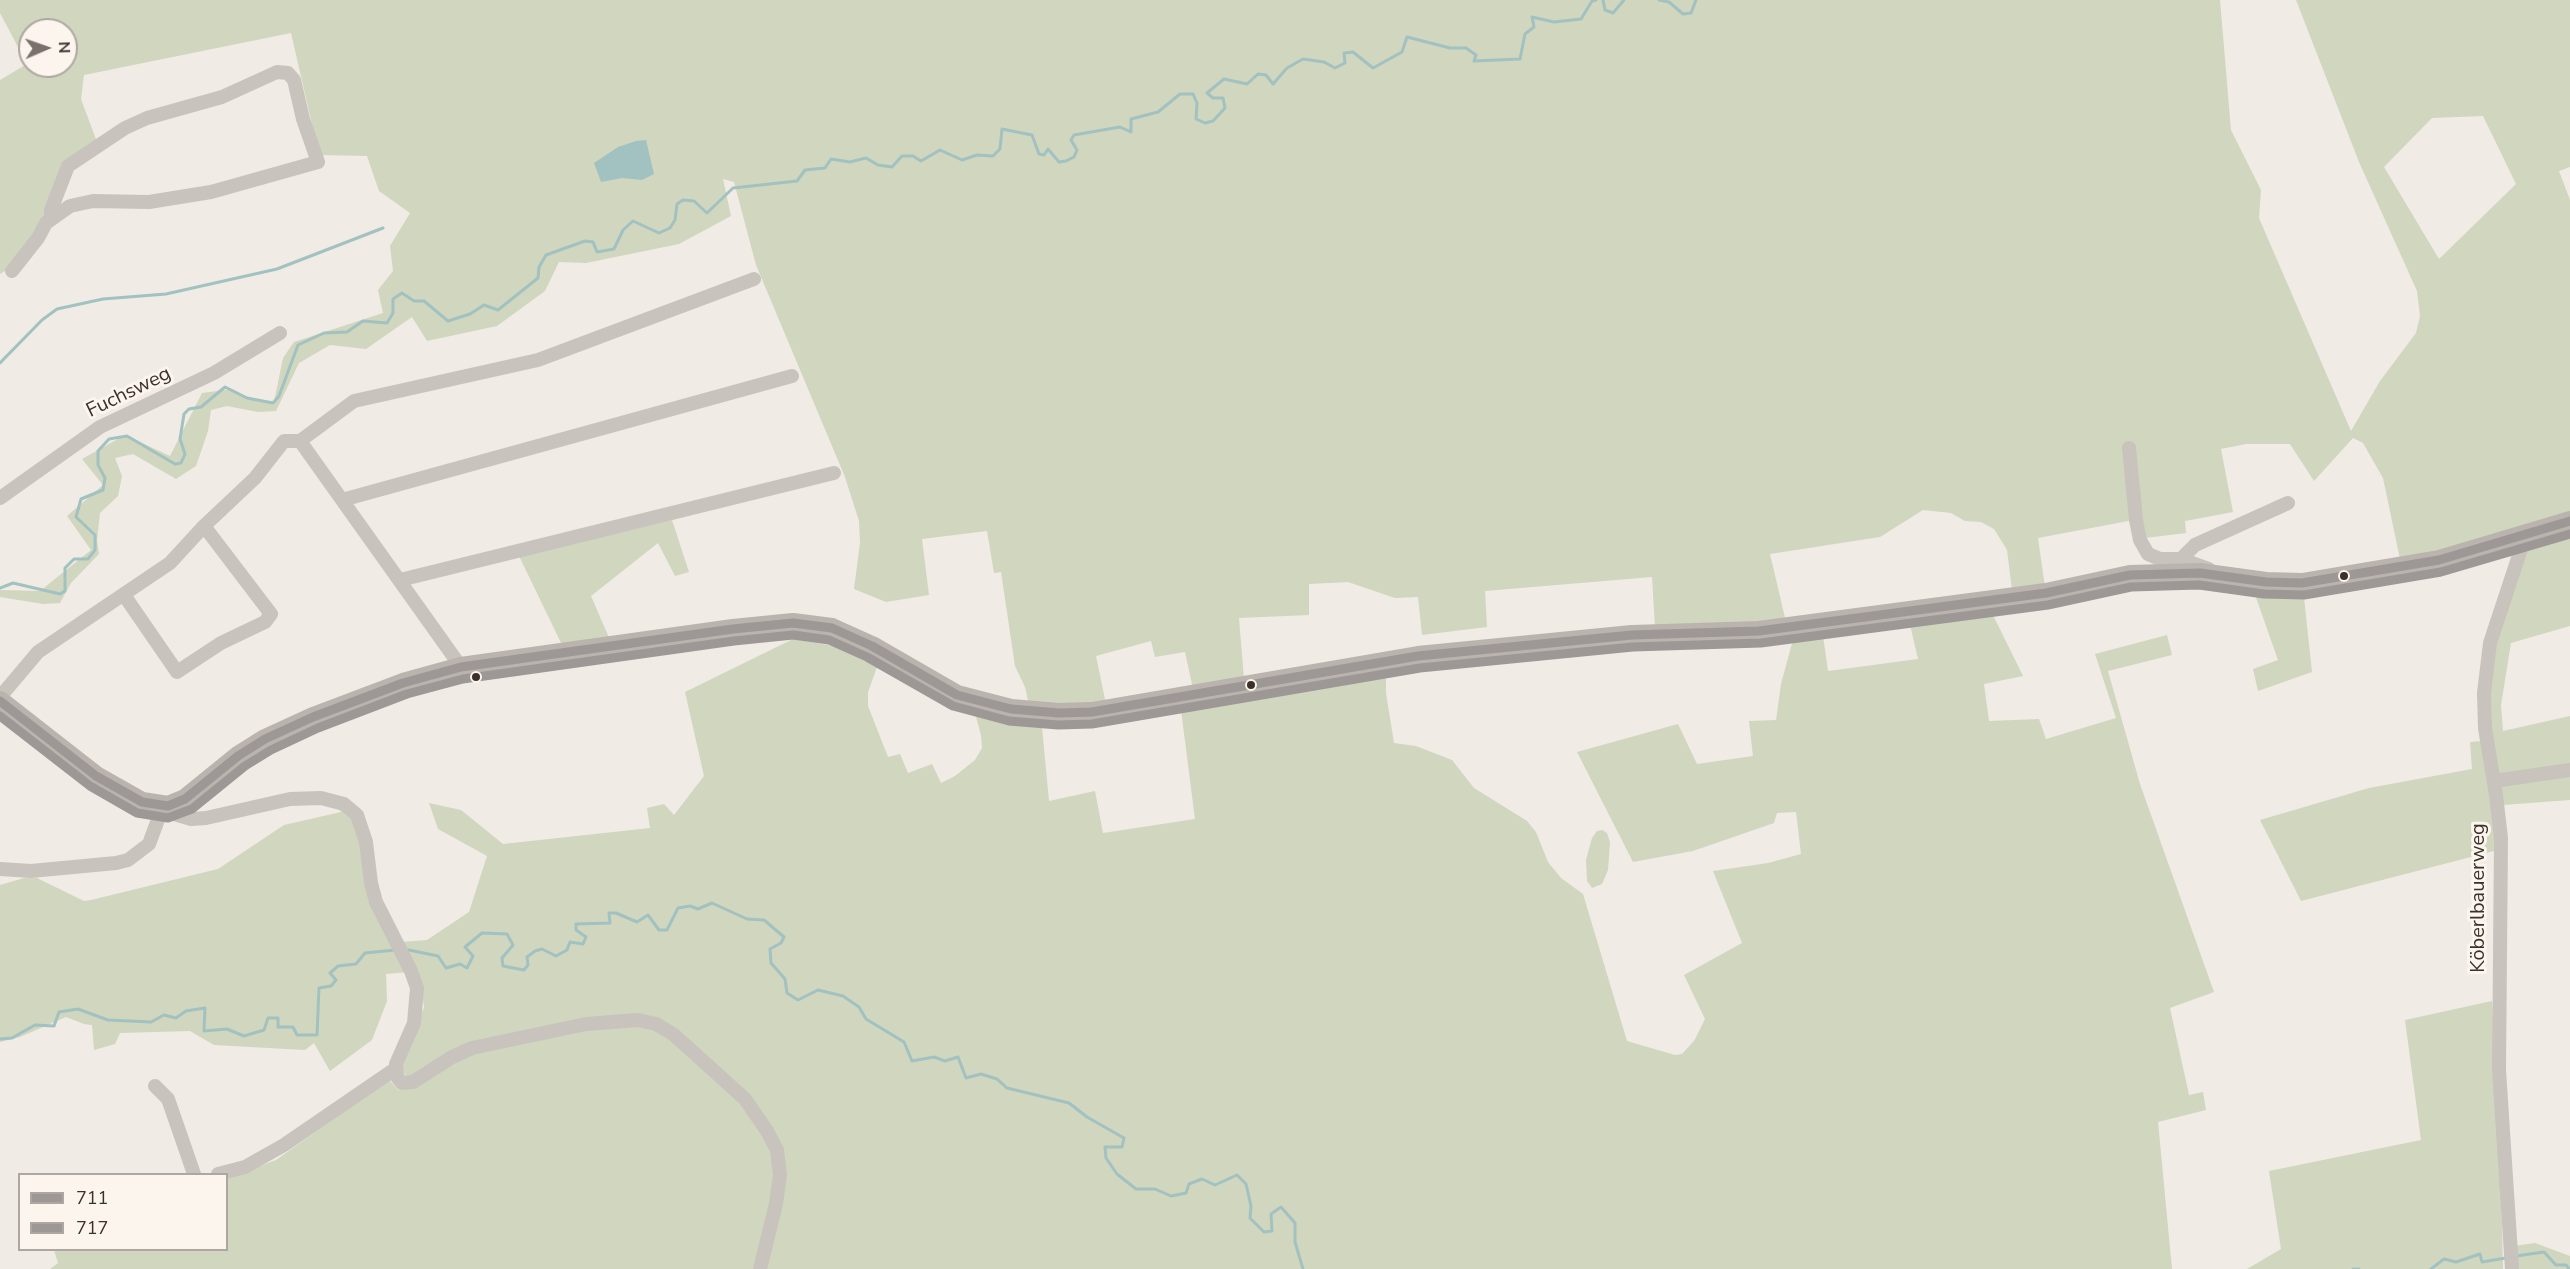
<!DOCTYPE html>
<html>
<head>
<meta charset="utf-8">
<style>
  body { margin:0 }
  #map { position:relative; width:2570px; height:1269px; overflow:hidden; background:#f0ebe5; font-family:"Nunito Sans",sans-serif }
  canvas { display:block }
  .legend { position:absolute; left:18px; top:1173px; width:210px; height:78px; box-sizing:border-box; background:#fbf5ee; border:2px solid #aea6a0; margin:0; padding:8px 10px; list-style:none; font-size:18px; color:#3b302b }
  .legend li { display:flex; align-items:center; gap:12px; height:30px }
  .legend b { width:30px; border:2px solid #aea6a0 }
  .north { position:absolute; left:18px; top:18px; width:60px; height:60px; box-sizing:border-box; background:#fbf5ee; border:2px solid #aea6a0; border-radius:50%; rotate:88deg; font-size:16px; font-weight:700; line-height:24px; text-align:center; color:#3b302b }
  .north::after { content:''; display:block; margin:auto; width:21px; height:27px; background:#7a716c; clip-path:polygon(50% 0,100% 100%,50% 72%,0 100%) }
</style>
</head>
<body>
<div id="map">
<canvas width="2570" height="1269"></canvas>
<ul class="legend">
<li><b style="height:8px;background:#9d9895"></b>711</li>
<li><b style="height:8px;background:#9d9895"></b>717</li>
</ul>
<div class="north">N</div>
</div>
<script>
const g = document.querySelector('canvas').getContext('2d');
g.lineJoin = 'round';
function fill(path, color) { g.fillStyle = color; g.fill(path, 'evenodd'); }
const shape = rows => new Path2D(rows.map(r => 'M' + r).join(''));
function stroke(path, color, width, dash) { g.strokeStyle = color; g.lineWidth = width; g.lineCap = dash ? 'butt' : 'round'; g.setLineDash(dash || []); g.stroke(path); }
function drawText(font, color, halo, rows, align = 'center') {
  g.font = font + ' "Nunito Sans",sans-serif'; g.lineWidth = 6; g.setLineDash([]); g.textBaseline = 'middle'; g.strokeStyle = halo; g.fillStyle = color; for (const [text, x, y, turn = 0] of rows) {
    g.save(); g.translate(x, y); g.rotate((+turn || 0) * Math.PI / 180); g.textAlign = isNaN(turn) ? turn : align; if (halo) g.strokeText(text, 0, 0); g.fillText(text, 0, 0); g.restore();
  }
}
const green = shape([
  [0,0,2220,0,2231,130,2261,190,2259,218,2351,431,2380,381,2416,333,2420,316,2417,291,2359,162,2296,0,2570,0,2570,167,2559,171,2570,200,2570,516,2401,564,2383,478,2363,443,2353,438,2314,481,2290,444,2246,444,2221,449,2233,512,2185,521,2186,533,2145,538,2139,519,2038,538,2045,587,2012,590,2007,550,1994,529,1981,522,1965,521,1951,513,1923,510,1880,537,1770,554,1786,622,1655,628,1652,577,1485,591,1487,627,1422,635,1418,597,1395,598,1348,582,1309,584,1309,615,1239,618,1244,679,1193,689,1185,652,1155,657,1151,641,1096,656,1106,704,1029,705,1025,687,1015,666,1001,572,994,573,987,531,922,539,929,595,886,602,854,589,860,543,859,521,845,477,756,265,734,182,723,179,731,216,679,244,586,263,559,262,545,291,497,326,427,341,412,317,366,349,330,345,299,363,276,411,258,412,227,406,211,410,208,431,196,466,176,479,133,454,115,458,122,476,118,496,100,513,97,540,99,554,71,583,60,603,43,604,0,597,0,590,40,591,91,550,67,516,103,485,82,459,125,435,170,456,202,393,232,389,255,401,274,402,283,358,294,342,383,313,378,290,393,271,390,246,410,213,379,191,367,156,319,155,291,33,84,75,81,99,97,142,71,160,48,210,16,264,0,274,0,80,27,64,0,13],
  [30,30,66,30,66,66,30,66],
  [2483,116,2516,184,2439,259,2384,167,2432,118],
  [672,520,689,572,675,576,658,543,591,596,610,640,563,647,519,556],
  [2570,527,2570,626,2511,643,2501,705,2503,731,2570,716,2570,800,2503,805,2489,745,2488,667,2527,543],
  [2252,586,2303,588,2312,672,2258,691,2253,669,2278,660],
  [1988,605,2023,676,1984,684,1989,721,2039,719,2046,739,2116,718,2095,654,2167,635,2172,655,2108,671,2140,784,2214,992,2170,1008,2189,1095,2203,1092,2206,1110,2158,1122,2172,1269,50,1269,58,1263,54,1250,226,1250,227,1178,276,1160,389,1080,399,1090,455,1063,414,1078,406,1076,401,1070,424,1007,420,977,401,942,427,940,469,912,487,856,438,829,429,803,461,810,503,844,650,828,647,808,664,804,674,815,704,776,685,692,793,639,840,647,877,667,868,692,868,706,888,757,900,754,908,773,932,764,941,783,955,776,975,760,982,748,981,735,973,706,1041,717,1049,801,1095,791,1103,833,1195,819,1181,710,1184,702,1386,667,1386,693,1394,743,1416,746,1452,760,1474,788,1527,821,1536,832,1548,862,1561,878,1583,894,1627,1041,1675,1055,1682,1054,1694,1041,1705,1019,1684,975,1742,943,1713,871,1768,863,1801,854,1796,812,1777,813,1774,823,1693,851,1633,862,1577,752,1678,724,1697,764,1753,756,1749,721,1776,720,1781,684,1795,632,1822,628,1828,671,1918,659,1908,616],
  [2481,741,2498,850,2301,901,2260,820,2369,788,2472,769,2470,742],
  [338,806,350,814,359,828,366,871,409,972,386,974,387,1001,372,1040,330,1071,314,1043,305,1050,214,1045,190,1031,120,1033,115,1044,94,1050,92,1025,84,1024,66,1017,20,1037,0,1042,0,885,24,878,37,878,84,901,91,900,218,869,284,825,341,812],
  [1602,830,1607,833,1610,842,1608,870,1602,884,1592,888,1587,881,1586,860,1592,838,1597,831],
  [2492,1001,2500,1133,2503,1269,2247,1269,2281,1249,2269,1171,2421,1140,2405,1020],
  [2535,1243,2570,1256,2570,1269,2516,1269,2514,1246]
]);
const water = shape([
  [646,140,654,174,642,180,622,178,601,182,594,163,618,147,636,141]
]);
const stream = shape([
  [1603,0,1605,10,1613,13,1624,0],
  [1659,0,1669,2,1683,14,1691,13,1696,0],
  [0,363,42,320,57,309,103,299,166,294,277,269,383,228],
  [0,588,13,583,60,594,65,591,65,568,74,559,88,559,95,550,95,535,76,517,81,499,103,490,105,478,98,465,98,451,109,439,127,436,175,464,181,463,185,454,180,439,184,414,189,409,201,407,225,387,247,398,273,403,279,396,298,345,324,333,347,332,363,321,387,323,393,313,393,299,402,293,414,301,424,301,448,321,470,314,484,305,498,310,538,278,539,267,546,255,585,241,593,242,597,252,614,249,623,230,633,221,659,233,670,228,675,220,677,204,683,200,694,201,707,213,733,188,797,181,805,170,825,168,831,159,850,162,866,158,878,165,892,167,902,156,913,156,921,161,940,150,962,160,977,155,993,156,1000,149,1002,129,1032,135,1039,154,1044,155,1048,149,1059,162,1066,161,1074,157,1077,150,1071,140,1074,135,1120,127,1131,132,1131,119,1158,112,1180,94,1193,94,1197,103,1196,119,1205,123,1213,121,1225,108,1223,98,1213,98,1207,93,1224,79,1247,84,1258,74,1266,75,1273,84,1287,68,1303,59,1324,62,1335,68,1345,63,1344,53,1353,52,1373,68,1402,52,1407,37,1450,48,1466,48,1476,55,1474,61,1520,59,1525,34,1534,27,1532,17,1554,22,1581,19,1592,1,1596,0],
  [404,949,438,956,446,968,460,964,467,968,473,956,465,947,482,933,507,934,513,945,502,958,503,966,524,970,528,965,527,957,535,951,542,949,556,956,567,950,570,942,583,944,586,937,576,930,576,924,610,923,609,913,616,913,637,922,648,915,659,930,667,930,678,908,690,906,698,909,712,903,747,919,764,920,784,937,781,943,770,949,771,963,785,979,787,993,798,1000,818,990,843,996,859,1007,866,1019,904,1042,912,1061,934,1057,945,1061,958,1057,966,1078,981,1074,997,1079,1007,1088,1069,1103,1087,1117,1124,1138,1122,1147,1105,1147,1106,1158,1117,1174,1136,1189,1155,1189,1171,1196,1186,1193,1189,1184,1202,1179,1215,1185,1237,1175,1246,1184,1251,1206,1250,1218,1264,1232,1272,1231,1271,1214,1281,1207,1295,1223,1295,1242,1303,1269],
  [0,1039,12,1038,35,1025,54,1026,59,1012,78,1009,108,1020,151,1022,164,1015,176,1018,186,1011,205,1008,204,1031,227,1029,244,1036,264,1030,268,1018,278,1018,278,1027,293,1027,297,1035,317,1035,319,988,331,986,336,980,330,973,338,966,356,964,365,953,395,950],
  [2516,1256,2544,1252,2556,1265,2566,1265,2569,1269],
  [2353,1269,2359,1269],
  [2431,1269,2444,1259,2456,1262,2480,1254,2482,1262,2506,1258]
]);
const street = shape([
  [12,271,38,238,46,223,70,206,93,201,149,202,211,192,318,162,303,119,294,80,288,73,277,72,222,97,147,118,125,128,68,166,51,210,51,218],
  [300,441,354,401,538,360,754,279],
  [2129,448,2136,520,2140,540,2148,554,2160,559,2181,559,2209,569],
  [0,498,100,427,214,373,280,333],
  [342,500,792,376],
  [2181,559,2195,545,2288,503],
  [400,580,834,473],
  [124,595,177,672,221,643,265,622,271,614,204,526],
  [0,697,38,652,170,563,204,526,255,478,284,441,300,441,461,667],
  [2494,781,2570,770],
  [168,806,174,814,191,819,206,818,290,799,321,798,344,804,357,815,366,842,371,883,376,902,411,971,417,988,414,1023,396,1064,397,1077,402,1083,413,1082,452,1057,472,1048,586,1024,638,1020,656,1024,673,1034,745,1099,767,1131,777,1150,780,1175,776,1204,760,1269],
  [0,869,31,871,116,863,128,860,149,844,163,806],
  [155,1086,168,1099,194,1174],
  [218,1174,245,1167,284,1145,395,1069],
  [2512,1269,2499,1070,2501,838,2496,795,2485,728,2484,693,2490,643,2526,534]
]);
const secondary = shape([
  [0,701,96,776,142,802,168,806,185,799,238,756,265,739,313,717,403,683,461,667,733,629,793,623,832,628,872,646,957,695,1011,709,1059,713,1092,712,1418,656,1632,635,1759,631,2046,593,2130,575,2200,573,2266,582,2302,583,2439,560,2570,521]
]);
const bus1 = shape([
  [0,701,96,776,142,802,168,806,185,799,238,756,265,739,313,717,403,683,461,667,733,629,793,623,832,628,872,646,957,695,1011,709,1059,713,1092,712,1418,656,1632,635,1759,631,2046,593,2130,575,2200,573,2266,582,2302,583,2439,560,2570,521]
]);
const bus2 = shape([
  [0,716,90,786,137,813,168,818,192,809,245,766,271,750,318,728,407,694,463,679,734,641,793,635,829,640,867,657,953,706,1009,721,1058,725,1092,724,1420,668,1633,647,1761,643,2048,605,2131,587,2199,585,2264,594,2304,595,2441,572,2570,534]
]);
const markers = [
  [2344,576,5,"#3b302b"],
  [476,677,5,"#3b302b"],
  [1251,685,5,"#3b302b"]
];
const streetNames = [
  ["Fuchsweg",129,393,-26],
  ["Köberlbauerweg",2479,898,-90]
];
fill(green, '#d1d6bf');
fill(water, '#a1c2c1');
stroke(stream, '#a1c2c1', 3);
stroke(street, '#c9c3be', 14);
stroke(secondary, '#bab3ae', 20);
stroke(bus1, '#9d9895', 9);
stroke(bus2, '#9d9895', 9);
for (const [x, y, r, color] of markers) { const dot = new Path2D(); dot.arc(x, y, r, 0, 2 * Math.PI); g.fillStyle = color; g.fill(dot); stroke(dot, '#fbf5ee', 2); }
drawText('20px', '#3b302b', '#fbf5ee', streetNames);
</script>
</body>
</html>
